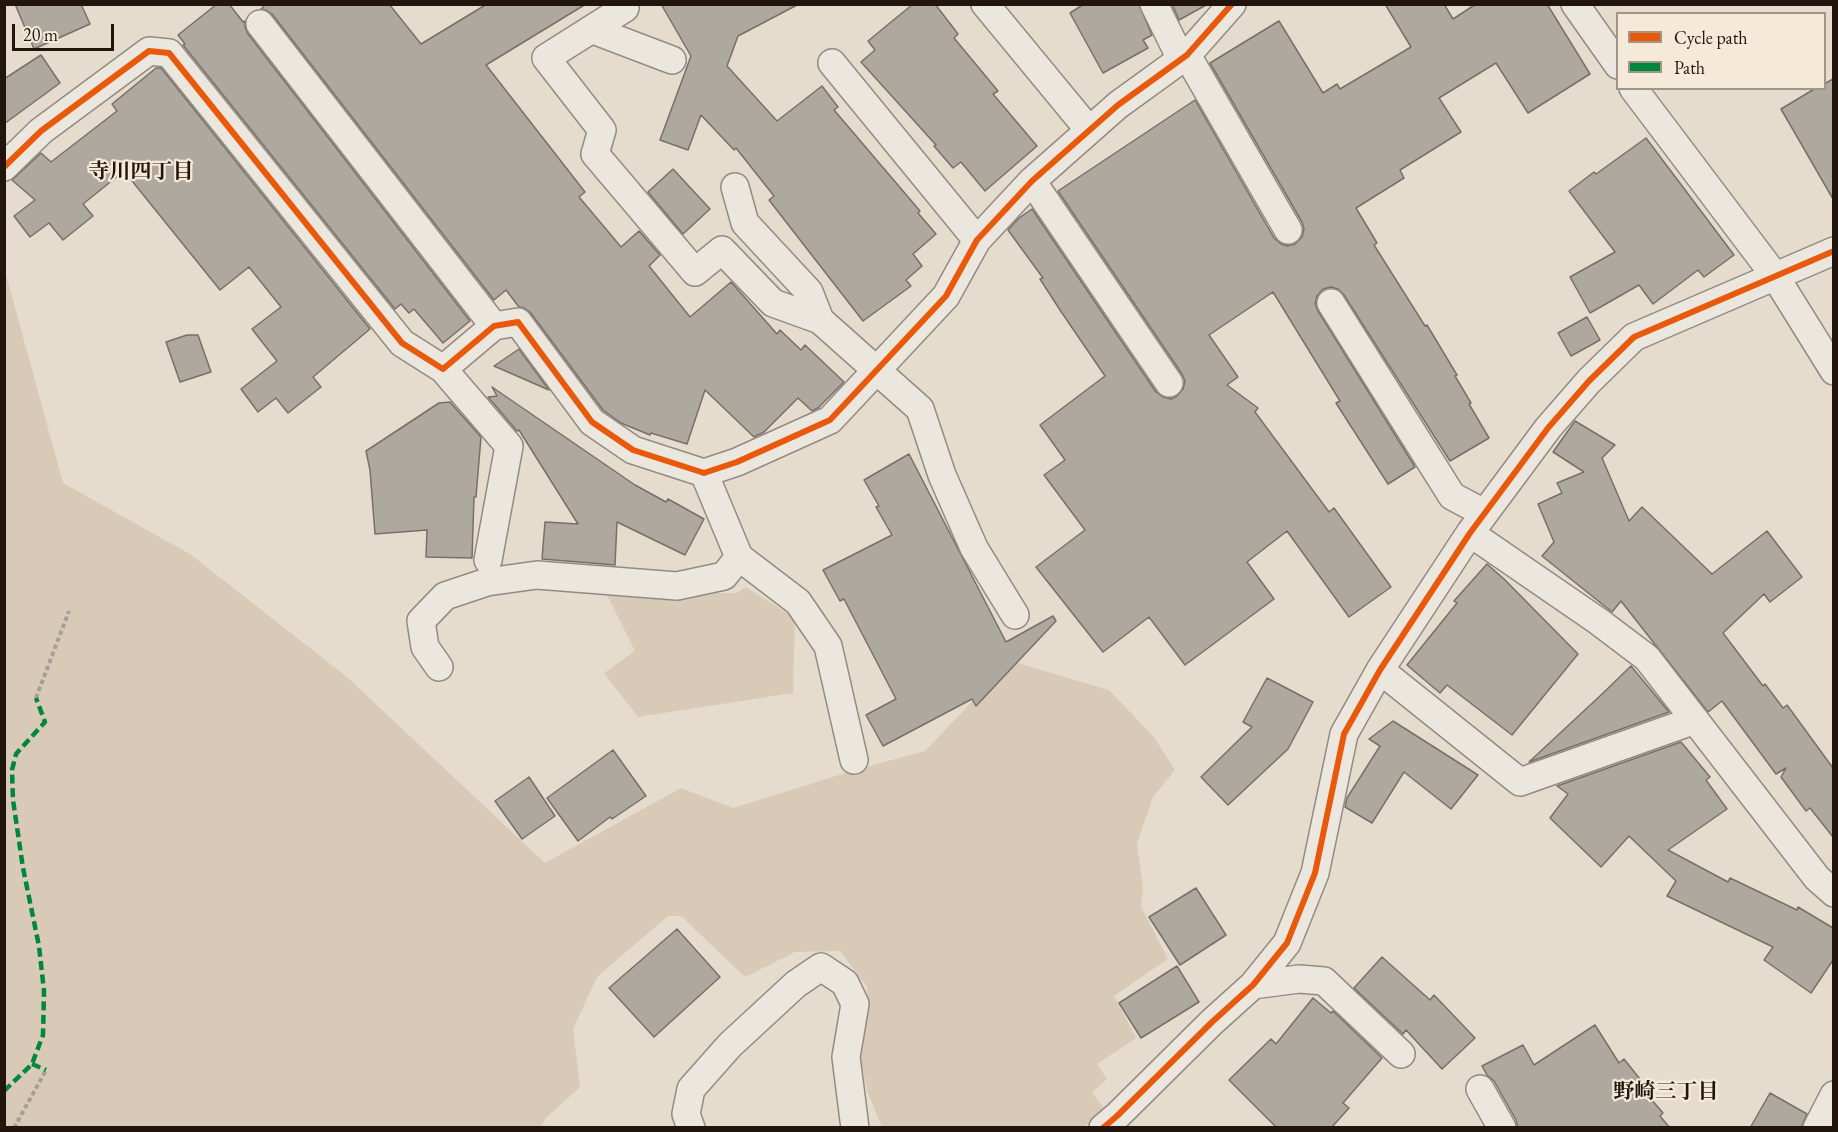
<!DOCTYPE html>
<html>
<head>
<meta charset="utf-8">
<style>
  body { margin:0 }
  #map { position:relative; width:1838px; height:1132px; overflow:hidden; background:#e6dcce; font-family:"EB Garamond",serif }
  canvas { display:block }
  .frame { position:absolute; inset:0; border:6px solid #21150e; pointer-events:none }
  .legend { position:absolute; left:1616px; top:12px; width:210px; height:78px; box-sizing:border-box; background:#f5ead8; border:2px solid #a09587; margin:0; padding:8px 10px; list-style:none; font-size:18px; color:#21150e }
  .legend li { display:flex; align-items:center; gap:12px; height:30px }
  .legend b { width:30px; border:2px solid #a09587 }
  .scale { position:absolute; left:12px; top:24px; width:102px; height:27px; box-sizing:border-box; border:3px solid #21150e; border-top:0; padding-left:8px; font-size:18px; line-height:21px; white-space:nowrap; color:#21150e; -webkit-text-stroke:4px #f5ead8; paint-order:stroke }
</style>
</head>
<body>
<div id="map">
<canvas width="1838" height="1132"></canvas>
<div class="frame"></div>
<ul class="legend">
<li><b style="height:8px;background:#e8590c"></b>Cycle path</li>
<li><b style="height:8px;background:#00873e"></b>Path</li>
</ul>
<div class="scale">20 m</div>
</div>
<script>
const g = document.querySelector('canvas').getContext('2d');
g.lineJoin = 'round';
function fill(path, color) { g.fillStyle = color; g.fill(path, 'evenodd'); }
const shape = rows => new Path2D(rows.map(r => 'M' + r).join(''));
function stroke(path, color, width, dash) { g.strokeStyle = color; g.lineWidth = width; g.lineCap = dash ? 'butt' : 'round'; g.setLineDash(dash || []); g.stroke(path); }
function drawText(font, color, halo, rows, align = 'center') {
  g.font = font + ' "EB Garamond","Noto Serif JP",serif'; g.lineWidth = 4.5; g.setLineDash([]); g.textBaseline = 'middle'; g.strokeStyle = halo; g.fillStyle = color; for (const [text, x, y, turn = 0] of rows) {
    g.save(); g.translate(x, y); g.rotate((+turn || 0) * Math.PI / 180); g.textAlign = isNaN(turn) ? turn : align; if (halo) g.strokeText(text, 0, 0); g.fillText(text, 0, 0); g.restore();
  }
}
const green = shape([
  [4,267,63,483,190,554,347,677,545,863,681,788,733,808,855,770,925,751,1011,661,1109,690,1154,737,1175,770,1153,797,1137,843,1143,888,1141,906,1168,959,1114,996,1136,1038,1097,1064,1107,1079,1092,1093,1105,1109,1084,1127,882,1127,867,1091,860,1055,868,1010,867,987,840,951,795,952,745,977,681,916,668,916,597,977,573,1029,580,1087,546,1118,541,1127,5,1127],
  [746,587,795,618,793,693,638,717,604,673,635,651,606,593,736,593]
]);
const building = shape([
  [15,4,81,4,90,24,34,49,15,4],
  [217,4,229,4,243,22,245,21,245,27,248,34,470,321,443,343,414,309,409,313,401,304,395,309,183,45,185,44,178,35,217,4],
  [266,4,389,4,421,44,487,4,586,4,486,65,585,192,579,197,621,247,639,231,660,255,649,266,690,317,731,282,777,334,780,330,801,350,805,345,844,382,818,408,812,411,798,398,764,432,754,437,705,390,687,444,651,433,650,435,621,423,603,410,530,312,524,308,519,307,506,290,494,300,272,14,266,10,261,9,266,4],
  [661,4,799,4,738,36,727,66,777,121,822,86,838,107,834,110,920,211,918,213,936,234,913,254,922,266,906,280,911,286,863,321,769,200,774,196,736,148,734,150,701,115,688,150,660,140,691,56,661,4],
  [913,4,935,4,958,34,954,38,998,91,993,94,1037,146,985,191,961,162,953,168,934,146,936,145,861,62,875,50,868,41,913,4],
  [1084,4,1139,4,1152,35,1143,40,1148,48,1103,73,1070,13,1084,4],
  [1172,4,1208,4,1179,20,1172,4],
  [1385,4,1444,4,1453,19,1476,4,1547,4,1590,74,1528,113,1496,63,1439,98,1461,132,1400,170,1404,178,1356,208,1377,243,1374,245,1425,326,1427,325,1457,375,1455,376,1471,403,1469,404,1489,438,1450,461,1344,295,1338,289,1331,287,1323,289,1317,296,1315,304,1318,311,1415,467,1388,484,1336,403,1340,401,1273,292,1209,335,1238,377,1227,385,1258,408,1255,412,1329,512,1334,508,1391,587,1349,617,1287,531,1247,562,1274,599,1185,665,1149,617,1103,652,1036,567,1085,530,1044,475,1065,460,1040,425,1105,376,1060,310,1040,279,1043,278,1008,230,1019,218,1032,209,1156,392,1163,397,1171,399,1177,396,1183,389,1185,381,1182,374,1058,191,1195,100,1274,238,1281,244,1287,246,1295,244,1302,237,1304,229,1302,222,1210,63,1279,21,1323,93,1337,84,1340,89,1411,47,1385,4],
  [41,55,60,83,4,124,4,79,41,55],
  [156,68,161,68,370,329,313,377,321,387,288,413,276,398,258,412,241,389,277,361,252,329,281,307,249,267,220,290,124,171,83,204,93,216,63,240,49,223,30,237,14,216,35,200,12,180,41,153,51,162,117,111,112,104,156,68],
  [1833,79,1833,199,1781,109,1816,88,1824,88,1824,84,1833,79],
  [1646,138,1734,255,1704,277,1698,270,1653,304,1639,285,1590,313,1570,277,1615,252,1569,191,1594,172,1596,174,1646,138],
  [673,169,710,209,683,234,648,192,673,169],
  [1587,317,1600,340,1571,356,1558,333,1587,317],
  [187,335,198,335,211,372,180,382,166,342,187,335],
  [519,349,549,390,494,366,519,349],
  [492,387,635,485,666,502,668,499,704,519,685,555,617,522,615,565,542,559,545,522,578,524,519,430,517,431,488,397,497,396,492,387],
  [450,402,481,437,476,497,474,497,472,558,426,557,427,530,375,534,370,470,366,451,439,403,450,402],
  [1575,421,1615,445,1602,458,1629,521,1642,507,1712,574,1767,531,1802,577,1770,602,1764,594,1723,633,1763,686,1765,684,1783,708,1787,705,1833,768,1833,837,1810,808,1806,811,1781,777,1786,768,1776,774,1722,701,1708,712,1621,601,1612,612,1542,556,1554,542,1538,504,1562,493,1557,483,1584,472,1553,452,1575,421],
  [909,454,1006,642,1053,616,1056,621,976,706,972,699,883,746,866,715,896,699,844,599,840,601,823,570,892,535,876,507,879,506,864,480,909,454],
  [1487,564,1504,579,1578,654,1512,735,1447,685,1440,693,1407,665,1457,603,1454,601,1487,564],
  [1631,666,1669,712,1529,762,1601,695,1631,666],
  [1267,678,1313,702,1288,749,1228,805,1201,777,1252,727,1243,722,1267,678],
  [1393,721,1478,775,1451,809,1404,772,1372,823,1345,807,1347,798,1380,746,1369,739,1393,721],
  [1681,742,1710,777,1706,780,1727,809,1668,850,1728,882,1730,878,1797,910,1798,907,1833,928,1833,960,1811,993,1764,960,1773,947,1667,896,1676,881,1629,836,1601,867,1550,818,1568,794,1557,786,1681,742],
  [613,750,646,796,612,819,610,817,578,841,547,798,613,750],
  [529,777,555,816,522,839,495,801,529,777],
  [1196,888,1226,935,1180,965,1149,917,1196,888],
  [677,929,720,977,654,1037,609,988,677,929],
  [1382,957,1430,1000,1434,995,1475,1038,1442,1069,1406,1030,1403,1034,1354,988,1382,957],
  [1177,966,1199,1002,1141,1038,1119,1003,1177,966],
  [1313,998,1331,1013,1333,1011,1382,1058,1343,1103,1349,1108,1331,1128,1277,1128,1229,1080,1271,1039,1276,1044,1313,998],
  [1595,1025,1619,1063,1624,1059,1647,1088,1644,1091,1663,1113,1660,1116,1670,1128,1518,1128,1516,1120,1494,1081,1487,1075,1482,1066,1523,1045,1534,1065,1595,1025],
  [1770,1093,1807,1114,1801,1128,1750,1128,1770,1093]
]);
const path = shape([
  [36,698,69,611],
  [14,1128,46,1070]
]);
const street = shape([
  [623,4,625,8,546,58,602,130,595,154,695,272,722,250,773,303,820,320,920,409,942,475,974,548,1015,615],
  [985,4,1089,130],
  [1154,4,1181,59],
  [1575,4,1618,65],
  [260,24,494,326],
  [593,30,672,60],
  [1187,55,1288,230],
  [832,63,977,240],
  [1633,88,1775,276,1834,371],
  [4,167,41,131,149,51,169,53,402,343,443,369,494,326,518,322,592,422,633,450,704,473,737,462,830,420,946,296,977,240,1032,181,1118,105,1187,55,1232,4],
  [1032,181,1169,383],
  [735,187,745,223,809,292,820,320],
  [1331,303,1452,496,1484,513],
  [443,369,509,446,488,560],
  [1470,533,1598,621,1647,658,1817,878,1834,893],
  [739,557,798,602,828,646,854,760],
  [439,667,425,647,421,621,445,596,487,582,537,575,677,586,724,576,739,557,704,473],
  [1380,670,1520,782,1695,720],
  [1253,985,1299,979,1324,981,1401,1054],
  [1480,1089,1502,1128],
  [691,1128,686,1114,691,1089,730,1045,796,984,821,967,845,983,855,1004,846,1057,855,1128],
  [1103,1128,1117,1116,1212,1022,1253,985,1287,943,1315,873,1344,734,1380,670,1470,533,1548,428,1589,381,1634,337,1834,251],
  [1817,1128,1834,1095]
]);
const quiet = shape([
  [32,1064,46,1070],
  [4,1091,32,1064,43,1035,44,991,39,946,23,868,13,800,12,770,16,754,45,722,36,698]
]);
const cycleway = shape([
  [4,167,41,131,149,51,169,53,402,343,443,369,494,326,518,322,592,422,633,450,704,473,737,462,830,420,946,296,977,240,1032,181,1118,105,1187,55,1232,4],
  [1103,1128,1117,1116,1212,1022,1253,985,1287,943,1315,873,1344,734,1380,670,1470,533,1548,428,1589,381,1634,337,1834,251]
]);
const neighbourhoodNames = [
  ["寺川四丁目",141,172],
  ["野崎三丁目",1666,1092]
];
fill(green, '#d8cab7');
fill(building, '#afa89e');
stroke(building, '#767068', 1.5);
stroke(street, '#928b82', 30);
stroke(path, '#a49f98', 4, [4.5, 3]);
stroke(street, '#ebe6de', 27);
stroke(quiet, '#00873e', 4.5, [9, 4.5]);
stroke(cycleway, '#e8590c', 6);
drawText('bold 21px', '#21150e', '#f5ead8', neighbourhoodNames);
</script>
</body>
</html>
